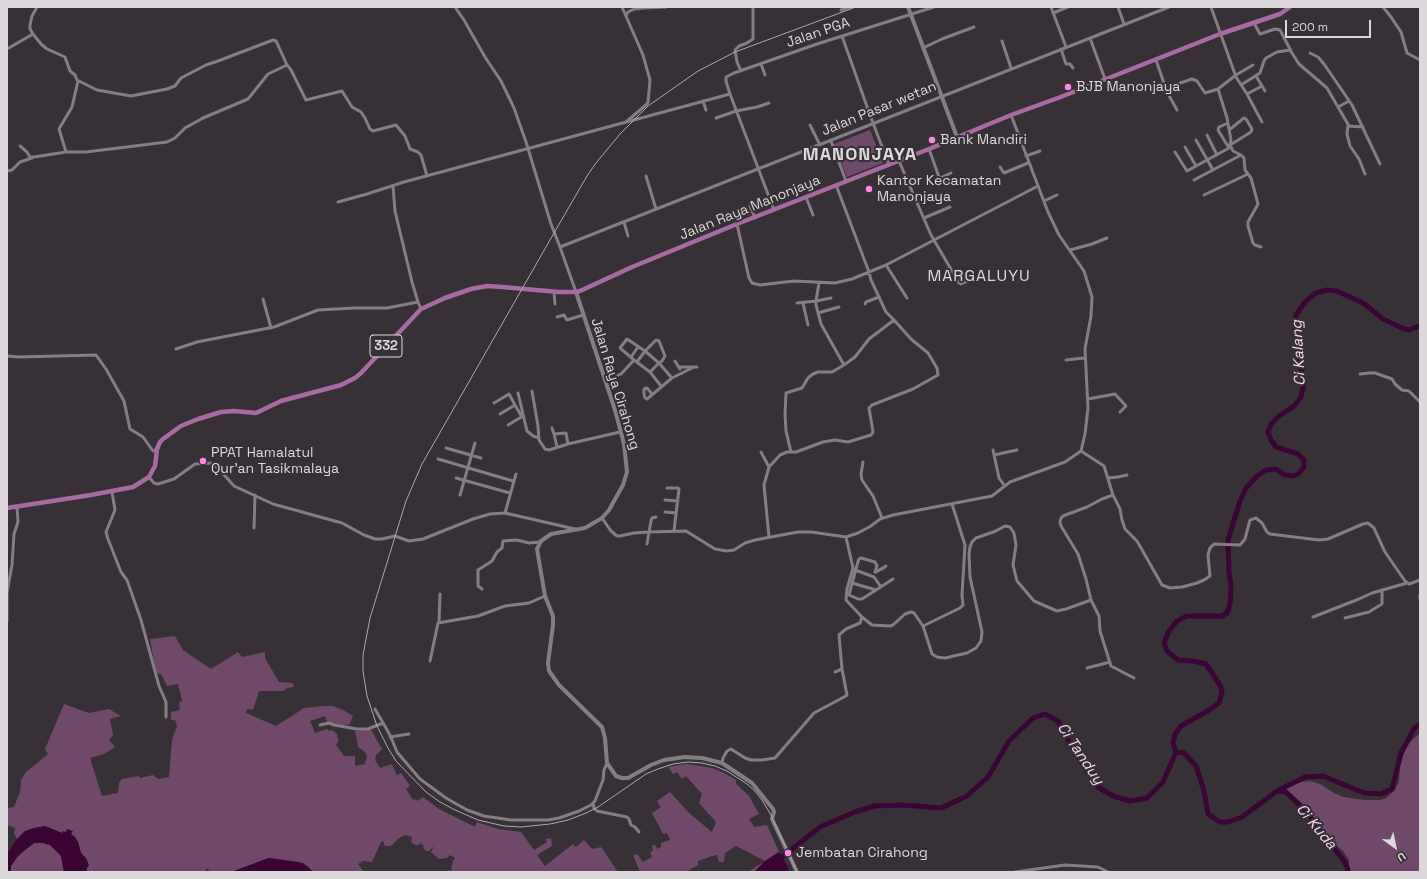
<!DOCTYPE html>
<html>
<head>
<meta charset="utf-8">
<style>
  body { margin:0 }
  #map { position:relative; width:1427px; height:879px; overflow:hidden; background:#373036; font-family:"Space Grotesk",sans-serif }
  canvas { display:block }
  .frame { position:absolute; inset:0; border:8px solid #ddd8dc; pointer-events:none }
  .north { position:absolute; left:1375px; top:827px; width:40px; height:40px; -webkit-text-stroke:3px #373036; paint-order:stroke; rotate:147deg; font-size:11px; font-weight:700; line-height:16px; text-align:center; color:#ddd8dc }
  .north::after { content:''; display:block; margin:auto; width:14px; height:18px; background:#ddd8dc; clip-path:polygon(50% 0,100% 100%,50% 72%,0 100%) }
  .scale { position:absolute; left:1285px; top:20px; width:86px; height:18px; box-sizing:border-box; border:2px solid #ddd8dc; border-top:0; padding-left:5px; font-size:12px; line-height:14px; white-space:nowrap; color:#ddd8dc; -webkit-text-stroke:3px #373036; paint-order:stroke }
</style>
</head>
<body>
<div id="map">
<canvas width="1427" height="879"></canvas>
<div class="frame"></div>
<div class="north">U</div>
<div class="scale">200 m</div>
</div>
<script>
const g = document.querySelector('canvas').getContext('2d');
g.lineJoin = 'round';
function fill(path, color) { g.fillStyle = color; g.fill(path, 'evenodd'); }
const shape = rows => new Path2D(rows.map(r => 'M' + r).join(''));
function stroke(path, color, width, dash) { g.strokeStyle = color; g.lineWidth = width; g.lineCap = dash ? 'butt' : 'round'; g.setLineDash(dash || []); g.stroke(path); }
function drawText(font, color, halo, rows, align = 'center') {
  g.font = font + ' "Space Grotesk",sans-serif'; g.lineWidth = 4; g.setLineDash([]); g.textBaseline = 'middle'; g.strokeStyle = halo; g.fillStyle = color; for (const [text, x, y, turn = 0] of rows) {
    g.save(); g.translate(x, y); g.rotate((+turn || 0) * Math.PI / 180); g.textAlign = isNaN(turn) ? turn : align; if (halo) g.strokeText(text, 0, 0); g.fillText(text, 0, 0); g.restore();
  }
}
const green = shape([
  [870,130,883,163,847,177,834,144],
  [175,636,183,650,211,669,238,652,242,657,265,652,265,658,279,682,293,683,294,687,287,688,283,691,259,691,253,710,247,709,246,713,276,726,304,708,324,706,333,706,343,710,353,716,349,725,345,724,344,726,327,722,325,716,310,721,315,733,327,729,329,731,332,730,337,734,337,737,339,739,336,745,344,756,355,756,355,766,365,764,367,756,364,751,358,747,355,731,371,730,382,749,376,755,375,760,380,768,392,764,397,775,401,773,410,786,406,789,413,800,416,799,417,801,423,797,439,809,473,826,475,826,477,822,498,829,521,832,534,850,547,842,546,839,551,838,552,846,537,855,545,866,573,844,576,847,584,840,592,849,601,847,618,872,446,872,448,870,451,871,453,861,455,858,450,855,447,858,439,859,431,852,434,846,429,851,426,851,423,848,424,846,421,844,421,842,419,845,415,845,411,842,412,837,405,835,398,839,391,846,385,846,383,841,381,842,372,862,363,861,358,864,364,872,313,872,308,866,299,862,269,858,231,872,209,872,208,868,204,872,87,872,86,858,81,853,78,842,75,837,70,834,72,832,62,833,45,826,34,828,25,831,17,839,14,833,15,828,7,825,7,808,14,807,20,792,21,780,26,772,48,754,45,749,64,704,89,713,109,709,121,716,110,719,113,735,109,740,115,747,104,754,90,758,102,796,118,793,119,783,122,779,139,776,140,778,153,775,158,779,169,777,172,740,177,726,175,720,171,720,171,712,180,710,179,702,182,701,178,684,167,686,161,674,156,673,150,639],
  [1420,733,1420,872,1344,872,1349,866,1349,860,1343,851,1331,841,1320,829,1302,803,1286,789,1295,783,1310,781,1320,784,1334,793,1344,797,1365,800,1381,800,1386,798,1394,791,1399,782,1400,766,1405,750,1410,742],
  [686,764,712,768,724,773,736,780,736,784,749,796,759,814,749,819,754,827,767,825,779,852,765,861,754,872,748,872,765,861,736,846,725,853,724,862,719,862,717,855,712,856,698,861,698,865,686,872,640,872,633,855,637,854,643,862,652,857,650,852,653,851,652,845,655,845,657,849,661,847,661,843,670,840,667,833,663,834,652,813,661,807,657,801,670,792,689,813,712,832,716,822,699,803,702,794,686,776,682,779,677,772,673,774,668,767],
  [34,843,43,843,50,845,55,849,61,856,64,872,11,872,11,866,18,856]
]);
const water = shape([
  [45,826,62,833,63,831,66,832,67,829,73,831,71,834,75,837,78,842,81,853,86,858,89,865,86,870,87,872,64,872,61,856,50,845,43,843,34,843,25,850,18,856,11,866,11,872,7,872,7,854,17,839,25,831,34,828],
  [779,852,789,869,785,872,754,872,765,861],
  [269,858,303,863,313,872,231,872]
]);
const river = shape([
  [1176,752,1173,743,1175,734,1181,726,1209,710,1219,703,1222,692,1220,685,1206,664,1194,661,1178,660,1167,651,1164,643,1169,631,1177,621,1187,616,1222,616,1227,613,1230,604,1231,587,1229,572,1228,540,1240,501,1246,488,1257,476,1266,470,1276,469,1285,475,1293,476,1298,474,1304,467,1304,460,1298,454,1276,447,1271,440,1268,432,1271,424,1279,416,1294,406,1301,397,1304,383,1297,344,1295,325,1296,315,1305,302,1316,293,1327,290,1337,291,1363,303,1383,319,1402,328,1409,330,1420,326],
  [1277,791,1286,792,1307,813,1344,861,1348,869,1347,872],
  [777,861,820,827,855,812,874,806,902,805,941,808,967,796,988,777,1009,741,1033,718,1045,714,1058,721,1075,753,1098,787,1113,796,1130,801,1147,798,1163,782,1176,752,1184,753,1196,766,1204,791,1208,814,1220,822,1228,822,1242,817,1277,791,1305,777,1323,776,1364,793,1381,794,1392,789,1401,753,1415,727,1420,725]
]);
const street = shape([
  [37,7,32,16,30,25,30,29,33,34,41,44,47,49,65,57,70,71,75,75,77,80,97,90,131,96,167,89,175,86,181,78,206,65,218,61,273,40,276,41,277,43,287,65],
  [455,7,464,20,485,57,501,81,514,108,526,142,551,224,560,247,1169,7],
  [622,7,643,55,650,80,648,102,647,104,626,122],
  [1051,7,1066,47],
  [1118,7,1124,24],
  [1211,7,1236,77,1247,94,1262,122],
  [1383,7,1391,17,1401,32,1407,53,1420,60],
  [841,10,850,7],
  [1053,13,1068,7],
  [626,16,628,12,634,9,644,8,666,7],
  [1254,23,1260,34,1275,29,1280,30,1291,51],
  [842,36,870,115,889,165],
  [1090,38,1105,79],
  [1002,41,1011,68],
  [923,48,942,39,974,27],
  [7,49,33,34],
  [1061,49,1066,64,1070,64,1073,68],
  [1310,53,1318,57,1324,64,1352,105,1380,164],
  [1156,60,1167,92,1177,110],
  [761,64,765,75],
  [741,71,737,62,735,50,739,46,747,43,753,39,753,7],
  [1256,76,1265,91],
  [1241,85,1260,73,1264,61,1266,58,1277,52,1290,50,1299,64,1327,88,1349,126,1363,127],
  [1166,88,1192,79,1197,81,1205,93,1218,89],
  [1247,94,1262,86],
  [703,101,706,110],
  [1338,107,1349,101],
  [716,118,736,111,757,107,769,103],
  [1228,123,1219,127,1218,130,1229,148],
  [810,125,820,145],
  [1348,125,1347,134,1350,146,1359,159,1365,174],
  [1229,130,1244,118,1246,119,1252,129,1251,132,1230,145,1233,151,1241,155,1244,158,1245,170,1251,178,1258,204,1248,222,1248,226,1253,243,1255,245,1261,247],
  [1207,135,1217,155],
  [1196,140,1213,170],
  [831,141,846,181],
  [20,146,27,152,30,157,34,157,66,152,86,152,167,142,175,138,185,128,203,118,248,99,268,74,287,65,291,70,306,100,342,91,352,107,361,112,365,118,370,129,373,131,396,125,405,136,410,149,418,152,421,155,427,176],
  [1185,147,1196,166],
  [929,149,939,177,940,178,951,173],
  [66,152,59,129,72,107,78,81],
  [1175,152,1187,171,1229,148,1231,140,1227,118,1218,89,1236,75,1253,65],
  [1026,156,1040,151],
  [899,161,931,235,959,283,961,284,972,279],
  [1000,167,1004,173,1028,163],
  [7,171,12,170,20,162,32,158],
  [646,176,656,209],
  [1194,180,1241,155],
  [393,186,395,211,412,282,418,302,421,309],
  [1204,195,1248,174],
  [806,197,813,215],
  [1044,201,1057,195],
  [338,202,367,194,404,182,730,94],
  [750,206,755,218],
  [774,210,730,94,726,81,726,77,734,73,817,44,934,7],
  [924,218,950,207],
  [624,222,628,236],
  [737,224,749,278,752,283,760,285,794,281,835,283,852,279,886,265,1038,186],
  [560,247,576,292],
  [1070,250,1092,244,1107,238],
  [886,265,907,298],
  [554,292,555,304],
  [831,298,816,301,816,305,821,324,844,365],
  [263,299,271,328],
  [797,303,816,301,819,283],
  [803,303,808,325],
  [865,304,866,302,879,297],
  [818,313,839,307],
  [557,317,564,315,567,320,583,315],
  [176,349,197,342,274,327,318,310,355,308,387,308,418,302],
  [7,356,19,357,96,355,106,369,124,401,130,429,143,437,153,451,157,449],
  [631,357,638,347],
  [634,360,620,348,627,339,645,351,659,363,672,378],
  [1066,360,1084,358],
  [675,361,680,369],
  [637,362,645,351,656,340,659,341,665,356,662,361,659,363,650,372],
  [679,367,693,367],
  [1360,374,1369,373,1375,373,1392,379,1395,384,1402,390,1409,391,1420,402],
  [605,381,621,374,634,360,650,372,661,386],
  [532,391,538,426,539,440,545,449,549,450,568,444,620,432],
  [518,393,527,431,533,436,539,438],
  [652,394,647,388,644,389,644,394,645,398,647,399,672,378,694,367,697,367],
  [1088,399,1115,394,1126,406,1120,412],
  [494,403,509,394,515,405],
  [500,414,515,405,522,417],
  [508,425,523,416],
  [552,428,554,434,566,433,568,444],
  [554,434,557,447],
  [446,448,481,458],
  [993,450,999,478,1004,485],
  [1081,451,1104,466,1113,495,1120,509,1122,520,1125,529,1137,541,1162,585,1170,588,1182,587,1197,583,1204,580,1210,576,1208,555,1210,548,1214,544,1240,545,1245,539,1250,520,1256,518,1262,523,1267,532,1270,534,1319,540,1328,539,1363,524,1368,523,1374,528,1385,552,1405,581,1409,584,1420,580],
  [761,452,769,467],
  [791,452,786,431,785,414,786,393,802,388,808,378,813,374,818,372,832,372,844,365,855,357,869,339,894,320,886,312,871,280,869,272,836,185],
  [994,455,1017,450],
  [438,459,513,481],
  [863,462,861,474,862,480,873,496,882,518],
  [149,477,154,483,158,484,174,479,195,464,211,463,218,468,234,486,273,504,342,523,364,535,375,539,382,539,395,536,409,541,423,539,473,519,490,514,505,513,575,529],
  [456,478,510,493],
  [1108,478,1118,477,1127,475],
  [667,488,678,488,679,489,674,531],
  [112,492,115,510,106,532,108,539,121,572,127,580,141,620,159,686,166,702,166,717],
  [460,495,475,443],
  [1113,495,1102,499,1087,507,1063,516,1061,518,1060,522,1061,526,1078,554,1086,579,1091,600,1099,616,1100,631,1111,666,1134,678],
  [665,500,678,501],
  [665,512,676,513],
  [505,513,516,474],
  [602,518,611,531,617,536,620,536,634,533,649,532,686,531,715,549,727,551,734,550,745,543,755,540,798,532,811,532,846,537,858,533,871,526,880,519,893,515,992,496,1010,482,1065,462,1081,451,1085,434,1088,408,1085,349,1091,316,1092,297,1084,271,1059,235,1048,212,1011,115],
  [254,528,255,495],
  [769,537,764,485,769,467,780,455,787,452,796,452,823,442,835,440,848,442,871,435,873,432,869,408,872,405,913,389,938,375,937,368,928,353,911,339,894,320],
  [647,544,651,521,652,518,656,517],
  [855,570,874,577,881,587],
  [875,572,877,566,875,562,861,558,859,559,857,565,849,595,858,599,862,599,893,579],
  [876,572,886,566,882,569],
  [852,583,876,590],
  [482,589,478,586,478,570,492,561,497,552,502,548,503,541,517,540,529,543,540,542],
  [1420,595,1420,599],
  [862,617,872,625,890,626,893,625,905,614,911,612,914,613,923,626,932,654,937,657,945,658,967,653,976,648,981,641,982,632,970,577,969,554,970,547,972,542,976,538,996,531,1005,526,1010,527,1014,533,1016,545,1013,565,1017,581,1034,601,1057,611,1066,609,1091,600],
  [1313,617,1359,599,1372,593,1407,583],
  [1345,618,1369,612,1377,607,1382,604,1382,591],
  [7,621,7,593,11,570,12,565,14,534,18,522,17,507],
  [439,623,440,594],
  [923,626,960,608,963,605,962,595,965,545,952,504],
  [430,661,438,623,478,616,505,606,529,603,545,596],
  [1087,668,1110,662],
  [835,672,842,669],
  [375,709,390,735,397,752,420,779,446,798,467,810,484,816,511,820,548,820,559,818,579,811,591,805,595,801,603,780,604,770,607,763],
  [320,725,329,723,334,725,357,729,368,729,383,723],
  [390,737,409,734],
  [722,763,723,758,727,751,731,749,745,758,751,760,762,760,775,758,814,713,844,697,847,695,842,669,839,635,846,629,860,623,862,617,846,600,847,589,853,568,846,537],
  [593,803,594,808,597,811,627,817,629,819,631,825,635,827,639,832],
  [1015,872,1065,865,1098,867,1108,872]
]);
const secondary = shape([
  [908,7,957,137],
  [576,292,615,410,624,444,627,472,623,485,609,510,602,518,585,528,551,534,541,541,537,549,545,596,553,616,553,625,548,663,549,671,559,685,602,727,605,738,607,763,616,776,622,778,628,778,651,765,664,760,685,757,702,758,722,763,752,783,773,809,774,812,772,819,797,872]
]);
const primary = shape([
  [7,508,91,495,133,487,149,477,155,466,157,449,160,442,163,439,181,426,198,419,221,412,234,411,256,413,281,401,341,385,355,378,361,373,421,309,445,298,471,289,487,286,502,287,559,292,576,292,580,291,632,267,737,224,929,149,1011,115,1058,98,1220,34,1280,14,1290,7]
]);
const rail = shape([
  [797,872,771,815,762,800,754,790,747,784,727,771,715,766,702,763,688,762,673,764,658,769,646,774,598,807,586,813,568,820,550,824,521,827,504,826,478,820,453,809,440,802,426,792,396,761,388,748,377,726,367,696,363,671,363,655,370,618,406,501,422,464,554,233,587,176,596,163,620,134,648,106,698,71,735,52,856,7]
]);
const markers = [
  [1068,87,4,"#f987e9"],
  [932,140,4,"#f987e9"],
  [869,189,4,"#f987e9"],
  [203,461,4,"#f987e9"],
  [788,853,4,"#f987e9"]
];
const shields = [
  [386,346,32]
];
const shieldNames = [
  ["332",386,346]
];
const streetNames = [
  ["Jalan PGA",818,33,-19],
  ["Jalan Pasar wetan",879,109,-22],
  ["Jalan Raya Manonjaya",750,208,-22],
  ["Jalan Raya Cirahong",615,384,73]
];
const poiNames = [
  ["BJB Manonjaya",1076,87],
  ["Bank Mandiri",940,140],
  ["Kantor Kecamatan",877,181],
  ["Manonjaya",877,197],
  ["PPAT Hamalatul",211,453],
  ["Qur'an Tasikmalaya",211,469],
  ["Jembatan Cirahong",796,853]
];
const waterNames = [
  ["Ci Kalang",1299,353,-93],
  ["Ci Tanduy",1080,754,56],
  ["Ci Kuda",1316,827,50]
];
const quarterNames = [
  ["MARGALUYU",979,277]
];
const districtNames = [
  ["MANONJAYA",860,155]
];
fill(green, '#70496a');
fill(water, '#3a0435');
stroke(river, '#3a0435', 5);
stroke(street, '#867d84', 3);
stroke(secondary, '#867d84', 4);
stroke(primary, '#a96aa1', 4.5);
stroke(rail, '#afaaae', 1);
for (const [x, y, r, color] of markers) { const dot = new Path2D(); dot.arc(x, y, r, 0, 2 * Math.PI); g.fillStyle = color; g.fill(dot); stroke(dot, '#373036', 1.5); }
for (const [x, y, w] of shields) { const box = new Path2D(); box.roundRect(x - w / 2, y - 11, w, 22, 3); g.fillStyle = '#373036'; g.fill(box); stroke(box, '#ddd8dc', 1); }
drawText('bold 13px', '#ddd8dc', null, shieldNames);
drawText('14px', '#ddd8dc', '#373036', streetNames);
drawText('14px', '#ddd8dc', '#373036', poiNames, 'left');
drawText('italic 15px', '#f9d6f2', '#373036', waterNames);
g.letterSpacing = '1px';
drawText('16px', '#ddd8dc', '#373036', quarterNames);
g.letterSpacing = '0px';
g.letterSpacing = '1px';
drawText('bold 18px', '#ddd8dc', '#373036', districtNames);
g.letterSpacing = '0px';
</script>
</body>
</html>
